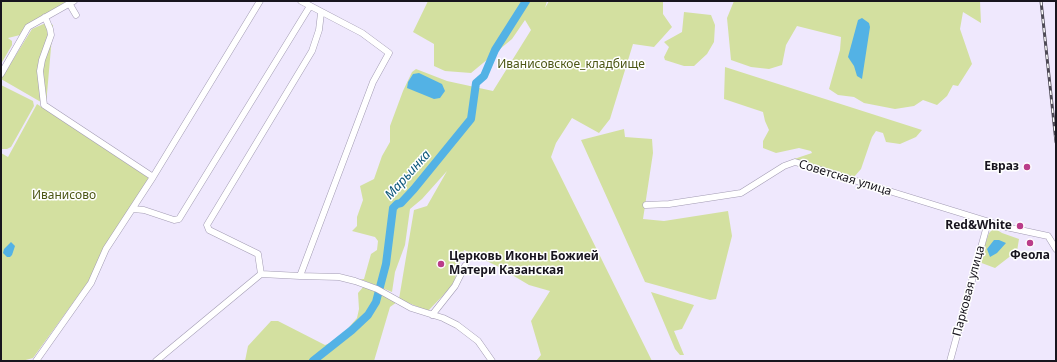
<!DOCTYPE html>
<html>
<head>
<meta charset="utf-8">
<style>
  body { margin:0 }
  #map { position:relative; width:1057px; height:362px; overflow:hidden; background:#efe8fd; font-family:"Noto Sans",sans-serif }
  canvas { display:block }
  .frame { position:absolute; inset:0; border:2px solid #18151e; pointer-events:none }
</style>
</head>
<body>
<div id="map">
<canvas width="1057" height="362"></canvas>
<div class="frame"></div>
</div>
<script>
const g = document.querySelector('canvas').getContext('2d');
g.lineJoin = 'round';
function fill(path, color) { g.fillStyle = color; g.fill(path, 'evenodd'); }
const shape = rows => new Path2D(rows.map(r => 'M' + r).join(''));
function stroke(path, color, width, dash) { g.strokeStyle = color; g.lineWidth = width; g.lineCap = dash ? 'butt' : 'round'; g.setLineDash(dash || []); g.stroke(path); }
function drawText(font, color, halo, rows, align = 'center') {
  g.font = font + ' "Noto Sans",sans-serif'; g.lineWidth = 3; g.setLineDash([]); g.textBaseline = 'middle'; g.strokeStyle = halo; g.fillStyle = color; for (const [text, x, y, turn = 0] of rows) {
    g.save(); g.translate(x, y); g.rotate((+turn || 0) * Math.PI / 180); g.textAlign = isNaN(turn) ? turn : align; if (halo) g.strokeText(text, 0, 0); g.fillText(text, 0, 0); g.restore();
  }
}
const green = shape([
  [1,1,68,1,26,26,20,35,8,38,12,41,12,45,1,64],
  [428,1,547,1,545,8,549,1,663,1,663,14,672,27,654,47,633,44,610,119,599,133,572,118,556,143,551,157,652,361,536,361,541,355,531,321,550,291,529,285,497,266,464,250,453,285,428,311,399,299,414,210,427,206,447,171,422,199,410,209,405,245,395,272,392,292,360,279,364,279,371,254,377,250,378,241,375,237,352,231,357,226,357,217,363,200,360,186,374,179,382,156,390,142,390,126,403,91,412,72,416,69,447,81,493,91,531,30,525,20,512,39,471,73,445,71,434,66,434,44,413,32],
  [734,1,980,1,981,23,963,12,960,29,972,64,958,86,953,85,947,96,937,105,923,100,914,106,895,109,864,103,854,97,838,95,829,89,840,50,841,37,797,26,786,45,782,65,769,69,751,67,731,60,727,18],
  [684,12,711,15,715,25,714,42,707,54,694,66,684,66,665,60,664,57,669,47,664,42,682,32],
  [48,22,53,25,46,105,1,79,32,29],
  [725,67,922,130,916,137,900,144,886,142,883,133,876,131,872,137,861,169,854,177,791,160,812,153,811,151,799,148,776,153,763,148,763,141,769,130,765,121,763,112,724,99],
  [1,85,33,101,34,106,11,147,7,149,1,149],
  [37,104,149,178,111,237,88,282,33,358,22,361,3,361,1,358,1,153,8,157],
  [624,129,625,137,652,139,653,153,643,219,664,221,728,211,732,236,716,299,710,300,645,282,581,140],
  [994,228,1002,233,1019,239,1017,251,995,268,979,262,989,233],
  [364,286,397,302,390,307,374,361,245,361,248,346,271,321,278,321,325,345,338,340,357,318,359,309,358,293],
  [651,292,694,305,682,329,674,331,684,355,680,355,675,349]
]);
const water = shape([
  [862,18,869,23,870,27,862,79,857,76,854,66,848,57,858,20],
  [419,73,442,84,445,91,440,98,434,99,407,88,408,82,413,74],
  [994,240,999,240,1006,243,997,253,990,257,987,249],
  [11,242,15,246,12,255,10,257,7,257,3,253,4,249]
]);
const river = shape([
  [313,361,352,330,368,315,376,302,386,264,393,208,397,204,401,203,414,189,471,119,476,83,484,76,495,50,526,1]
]);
const minor = shape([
  [301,1,362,33,389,53,373,82,300,276,339,277,355,281,377,289,411,308,443,318,457,325,478,341,492,361],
  [69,3,76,15],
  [45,17,50,29,51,35,42,60,40,71,44,105,153,177],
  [1,74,28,27,74,1],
  [646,205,669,204,741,193,784,166,795,162,1006,227,1048,236,1056,249],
  [133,209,144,210,174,220,179,219,310,6],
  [261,274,258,254,209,230,207,225,312,51,319,30,321,13],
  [432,315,455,286,465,266],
  [36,361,91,283,106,249,153,177,260,1],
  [156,361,261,274,300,276],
  [950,361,988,222]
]);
const rail = shape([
  [1041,1,1056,142]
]);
const markers = [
  [1027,167,4,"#ba3c89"],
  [1020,226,4,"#ba3c89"],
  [1030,243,4,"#ba3c89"],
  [441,264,4,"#ba3c89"]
];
const parkNames = [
  ["Иванисовское_кладбище",571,65],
  ["Иванисово",64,196]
];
const poiNames = [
  ["Евраз",1019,167],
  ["Red&White",1012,226],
  ["Феола",1030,256,"center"],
  ["Церковь Иконы Божией",449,257,"left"],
  ["Матери Казанская",449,271,"left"]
];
const streetNames = [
  ["Советская улица",845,178,17],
  ["Парковая улица",969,291,-75]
];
const waterNames = [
  ["Марьинка",408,175,-48]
];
fill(green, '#d3e0a0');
fill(water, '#53b2e5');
stroke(river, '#53b2e5', 8);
stroke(minor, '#a29bb3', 7);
stroke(minor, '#fff', 6);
stroke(rail, '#4d4955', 3);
stroke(rail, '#fff', 1.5, [4.5]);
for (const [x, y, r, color] of markers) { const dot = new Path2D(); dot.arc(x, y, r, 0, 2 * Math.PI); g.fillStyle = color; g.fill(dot); stroke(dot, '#fff', 1.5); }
drawText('12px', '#4c5614', '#fff', parkNames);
drawText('bold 12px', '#18151e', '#fff', poiNames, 'right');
drawText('12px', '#18151e', '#fff', streetNames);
drawText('italic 13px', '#0d587b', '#fff', waterNames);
</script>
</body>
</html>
